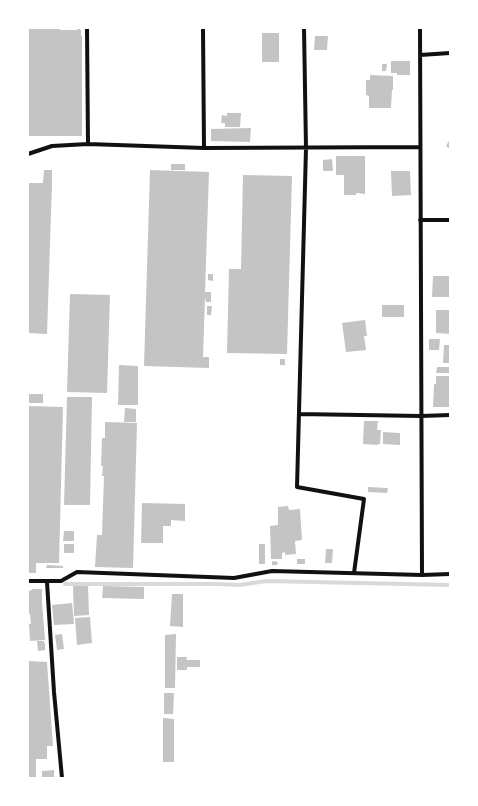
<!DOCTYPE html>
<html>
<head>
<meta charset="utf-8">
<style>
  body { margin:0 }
  #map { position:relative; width:478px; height:806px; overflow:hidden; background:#fff; font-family:Manrope,sans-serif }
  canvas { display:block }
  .frame { position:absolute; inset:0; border:29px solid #fff; pointer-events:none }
</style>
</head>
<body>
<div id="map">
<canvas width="478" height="806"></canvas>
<div class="frame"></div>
</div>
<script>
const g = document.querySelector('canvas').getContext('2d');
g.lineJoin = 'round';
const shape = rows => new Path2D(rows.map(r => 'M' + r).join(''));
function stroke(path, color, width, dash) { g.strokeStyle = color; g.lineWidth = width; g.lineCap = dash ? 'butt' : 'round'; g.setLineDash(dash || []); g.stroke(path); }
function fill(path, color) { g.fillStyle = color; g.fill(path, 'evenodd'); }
const stream = shape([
  [65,584,217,584,240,585,266,581,450,585]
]);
const building = shape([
  [28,28,60,28,60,30,77,30,77,28,80,28,80,30,81,30,81,36,82,36,82,136,28,136],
  [262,33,279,33,279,62,262,62],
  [315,36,328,36,327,50,314,50],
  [391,61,410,61,410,75,397,75,397,73,391,73],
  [382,64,387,64,386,71,382,71],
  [370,75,393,76,393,90,392,90,391,108,369,108,369,96,366,95,366,80,370,80],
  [227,113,241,113,240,127,225,127,225,123,221,123,222,115,227,116],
  [251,128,250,142,211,141,211,129],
  [450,139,450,149,446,146],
  [336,156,365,156,365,194,356,193,356,195,344,195,344,175,336,175],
  [332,159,333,171,323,171,323,160],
  [171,164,185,164,185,170,171,170],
  [44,170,52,170,52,184,47,334,28,333,28,183,43,183],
  [150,170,209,172,205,292,211,292,211,302,206,302,205,297,203,357,209,357,209,368,144,366],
  [391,171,410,171,411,195,392,196],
  [243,175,292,176,287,354,227,353,229,269,241,269],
  [208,274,213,274,213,281,208,280],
  [433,276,450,276,450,297,432,297],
  [70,294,110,295,107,393,67,392],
  [382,305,404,305,404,317,382,317],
  [207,306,212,306,211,315,207,315],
  [436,310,450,310,450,334,436,333],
  [365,320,367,336,364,336,366,350,346,352,342,323],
  [429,339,440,339,439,350,429,350],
  [444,345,450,345,450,363,443,363],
  [280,359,285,359,285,365,280,365],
  [119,365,138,366,138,405,118,405],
  [437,367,450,367,450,373,436,373],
  [436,376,450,376,450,407,433,407,434,384,436,384],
  [28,394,43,394,43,403,28,403],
  [67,397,92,397,90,505,64,505],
  [28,406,63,407,59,563,36,563,36,573,28,573],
  [125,408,136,409,136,422,124,422],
  [364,421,378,421,377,430,381,430,380,444,378,444,378,445,363,444],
  [105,422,137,423,133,568,95,567,97,535,102,535,104,476,102,476,103,466,101,466,102,438,105,438],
  [383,432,400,433,400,445,383,444],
  [368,487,388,488,387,493,368,492],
  [142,503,185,504,185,521,171,520,171,526,163,526,163,543,141,543],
  [288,506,289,510,300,509,302,540,295,541,296,554,285,555,285,552,282,553,282,559,271,559,270,526,278,525,278,507],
  [64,531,74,531,74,541,63,541],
  [64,544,74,544,74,553,64,553],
  [259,544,265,544,265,564,259,564],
  [326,549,333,549,332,563,325,563],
  [297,559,305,559,305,564,297,564],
  [272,561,278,562,277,565,272,565],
  [47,565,63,566,63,568,46,568],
  [73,586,88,586,89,615,74,616],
  [103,586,144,587,144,599,102,598],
  [32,589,42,589,42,602,45,640,30,641,29,624,31,624,30,614,28,614,28,591,32,590],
  [172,594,183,594,183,627,170,626],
  [72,603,74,624,54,625,52,605],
  [90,617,92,643,77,645,75,618],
  [62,634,64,649,57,650,55,635],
  [176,634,175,688,165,688,165,635],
  [37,641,44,641,44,643,45,643,45,650,38,651],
  [177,657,187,657,186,660,200,660,200,667,187,667,187,670,177,670],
  [28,661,47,662,53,746,47,746,47,759,36,759,36,778,28,778],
  [164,693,174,693,173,714,164,714],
  [163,718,174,719,174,762,163,762],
  [54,770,54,778,42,778,42,771]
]);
const minor = shape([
  [87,28,88,144],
  [203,28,204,148],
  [304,28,306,148,297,487,364,499,354,573],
  [420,28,422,575],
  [420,55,450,53],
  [28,154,52,146,88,144,204,148,420,147],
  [420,220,450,220],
  [299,414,421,416,450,415],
  [28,581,61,581,77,572,234,578,272,571,422,575,450,574],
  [47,582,54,692,62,778]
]);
stroke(stream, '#d9d9d9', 4);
fill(building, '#c4c4c4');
stroke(minor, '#111', 4);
</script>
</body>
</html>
